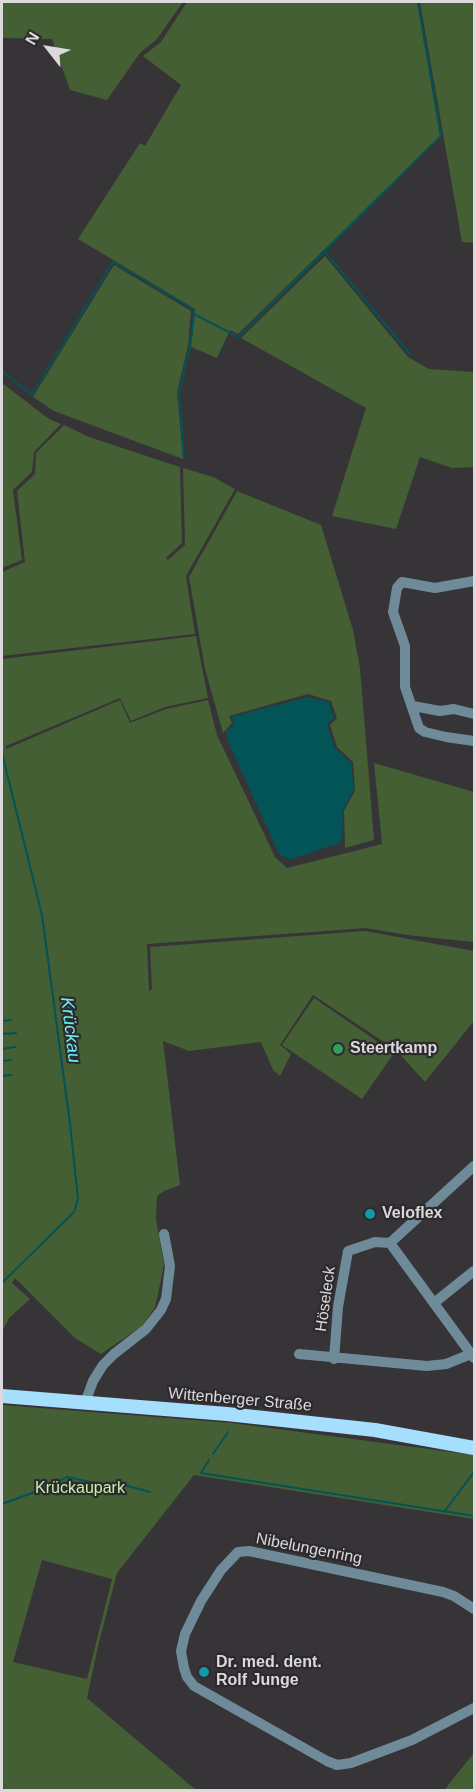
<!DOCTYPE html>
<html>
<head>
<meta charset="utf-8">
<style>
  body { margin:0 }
  #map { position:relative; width:476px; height:1792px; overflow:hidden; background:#373438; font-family:Arial,sans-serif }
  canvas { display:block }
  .frame { position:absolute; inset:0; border:3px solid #dbd9db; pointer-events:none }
  .north { position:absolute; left:18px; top:18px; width:60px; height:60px; -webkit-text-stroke:4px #2d2a2e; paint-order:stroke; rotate:301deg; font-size:16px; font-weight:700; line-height:24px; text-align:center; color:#dbd9db }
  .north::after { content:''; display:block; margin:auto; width:21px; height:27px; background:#dbd9db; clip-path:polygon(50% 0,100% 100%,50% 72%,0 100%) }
</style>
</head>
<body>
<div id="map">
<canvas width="476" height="1792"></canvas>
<div class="frame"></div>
<div class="north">N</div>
</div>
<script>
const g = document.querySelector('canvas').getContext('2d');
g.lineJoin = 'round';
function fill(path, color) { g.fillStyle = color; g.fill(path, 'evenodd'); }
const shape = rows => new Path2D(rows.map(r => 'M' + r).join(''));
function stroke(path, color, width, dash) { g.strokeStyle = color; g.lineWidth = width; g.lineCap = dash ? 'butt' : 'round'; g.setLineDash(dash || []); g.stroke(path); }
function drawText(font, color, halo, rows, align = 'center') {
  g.font = font + ' Arial,sans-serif'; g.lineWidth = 4.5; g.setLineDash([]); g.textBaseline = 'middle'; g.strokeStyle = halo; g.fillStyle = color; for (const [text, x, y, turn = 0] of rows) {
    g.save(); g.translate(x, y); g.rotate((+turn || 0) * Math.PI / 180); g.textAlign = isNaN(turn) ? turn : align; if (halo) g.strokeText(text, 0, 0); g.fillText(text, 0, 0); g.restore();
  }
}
const green = shape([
  [2,2,183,2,157,39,140,53,107,100,70,90,52,39,2,38],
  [187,2,417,2,440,136,238,334,230,330,217,358,191,347,195,309,78,239,140,143,145,146,181,85,143,56,161,42],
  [420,2,474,2,474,243,462,242],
  [325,256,408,357,429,369,474,372,474,467,452,468,420,457,396,529,332,516,366,408,241,338],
  [114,265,191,311,188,346,177,392,183,459,54,411,33,397],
  [2,383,49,419,61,424,34,452,32,472,13,490,22,560,2,568],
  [64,425,89,437,180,467,182,543,166,558,168,560,185,545,183,468,213,477,235,489,186,576,195,634,2,656,2,572,25,562,17,491,35,474,36,453],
  [237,491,321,525,353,630,360,668,374,840,345,848,344,811,355,791,353,762,337,747,330,725,337,718,331,701,308,694,229,716,232,723,223,733,205,669,189,577],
  [196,636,208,698,165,707,131,721,120,698,6,746,6,749,120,700,130,723,166,709,208,700,217,735,275,857,287,868,382,844,374,763,474,792,474,942,407,935,366,928,147,944,149,991,152,989,150,947,365,931,474,951,474,1021,425,1082,396,1050,313,995,280,1045,291,1054,280,1076,273,1070,261,1042,189,1051,163,1041,180,1185,164,1191,157,1196,156,1219,164,1265,158,1294,155,1307,142,1326,101,1354,75,1338,15,1278,12,1283,30,1299,9,1318,2,1332,2,659],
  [314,998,394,1053,362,1099,282,1045],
  [2,1405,232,1423,474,1455,474,1519,194,1475,117,1573,98,1646,87,1698,196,1790,5,1790,2,1786],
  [42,1560,112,1579,87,1679,13,1662],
  [474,1753,474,1790,444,1790]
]);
const water = shape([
  [308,697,329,702,334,718,327,724,335,748,351,763,354,790,343,810,342,842,290,860,279,854,230,746,226,733,234,724,231,717]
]);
const stream = shape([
  [325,252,411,355],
  [2,371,32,395,113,262,193,309,194,314,238,337,441,136,418,2],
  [184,457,179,392,190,347,194,315],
  [2,753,42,915,70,1124,78,1199,74,1212,2,1283],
  [2,1021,11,1020],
  [2,1034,16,1033],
  [2,1049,15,1047],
  [2,1061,11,1060],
  [2,1076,11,1075],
  [213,1454,228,1432],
  [209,1460,201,1473,474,1516],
  [58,1482,67,1477,110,1486,128,1486,150,1492],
  [2,1504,51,1486],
  [444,1512,474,1472]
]);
const minor = shape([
  [474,581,435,588,402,582,397,588,393,612,405,646,405,687,419,728,425,732,446,737,474,741],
  [413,706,440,711,454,709,474,714],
  [390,1243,474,1358],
  [390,1243,474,1166],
  [434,1303,474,1271],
  [299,1354,427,1366,446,1364,471,1354],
  [334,1359,338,1307,348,1251,375,1242,390,1243],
  [85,1403,93,1381,103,1365,114,1354,146,1329,161,1310,166,1299,170,1266,164,1234],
  [474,1609,454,1596,443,1592,249,1551,238,1552,221,1570,201,1601,185,1634,181,1651,184,1668,187,1677,194,1686,327,1761,337,1765,351,1763,412,1740,474,1708]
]);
const major = shape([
  [2,1396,227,1414,375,1430,474,1448]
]);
const markers = [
  [338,1049,6,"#2e9e5b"],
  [370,1214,6,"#0f9aa8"],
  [204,1672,6,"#0f9aa8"]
];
const poiNames = [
  ["Steertkamp",350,1049],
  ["Veloflex",382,1214],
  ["Dr. med. dent.",216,1663],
  ["Rolf Junge",216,1681]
];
const streetNames = [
  ["Höseleck",326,1299,-82],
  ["Wittenberger Straße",240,1400,5],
  ["Nibelungenring",309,1549,11]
];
const parkNames = [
  ["Krückaupark",80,1489]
];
const waterNames = [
  ["Krückau",70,1030,83]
];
fill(green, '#445f33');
fill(water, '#025457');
stroke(stream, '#025457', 2);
stroke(minor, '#6f8a99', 10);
stroke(major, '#a6defe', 14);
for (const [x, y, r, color] of markers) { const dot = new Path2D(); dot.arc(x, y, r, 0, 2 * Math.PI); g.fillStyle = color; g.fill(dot); stroke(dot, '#2d2a2e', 2); }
drawText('bold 16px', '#dbd9db', '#2d2a2e', poiNames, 'left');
drawText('16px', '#dbd9db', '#2d2a2e', streetNames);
drawText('16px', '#c2f5a6', '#2d2a2e', parkNames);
drawText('italic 18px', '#6beff4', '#2d2a2e', waterNames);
</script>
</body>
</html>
